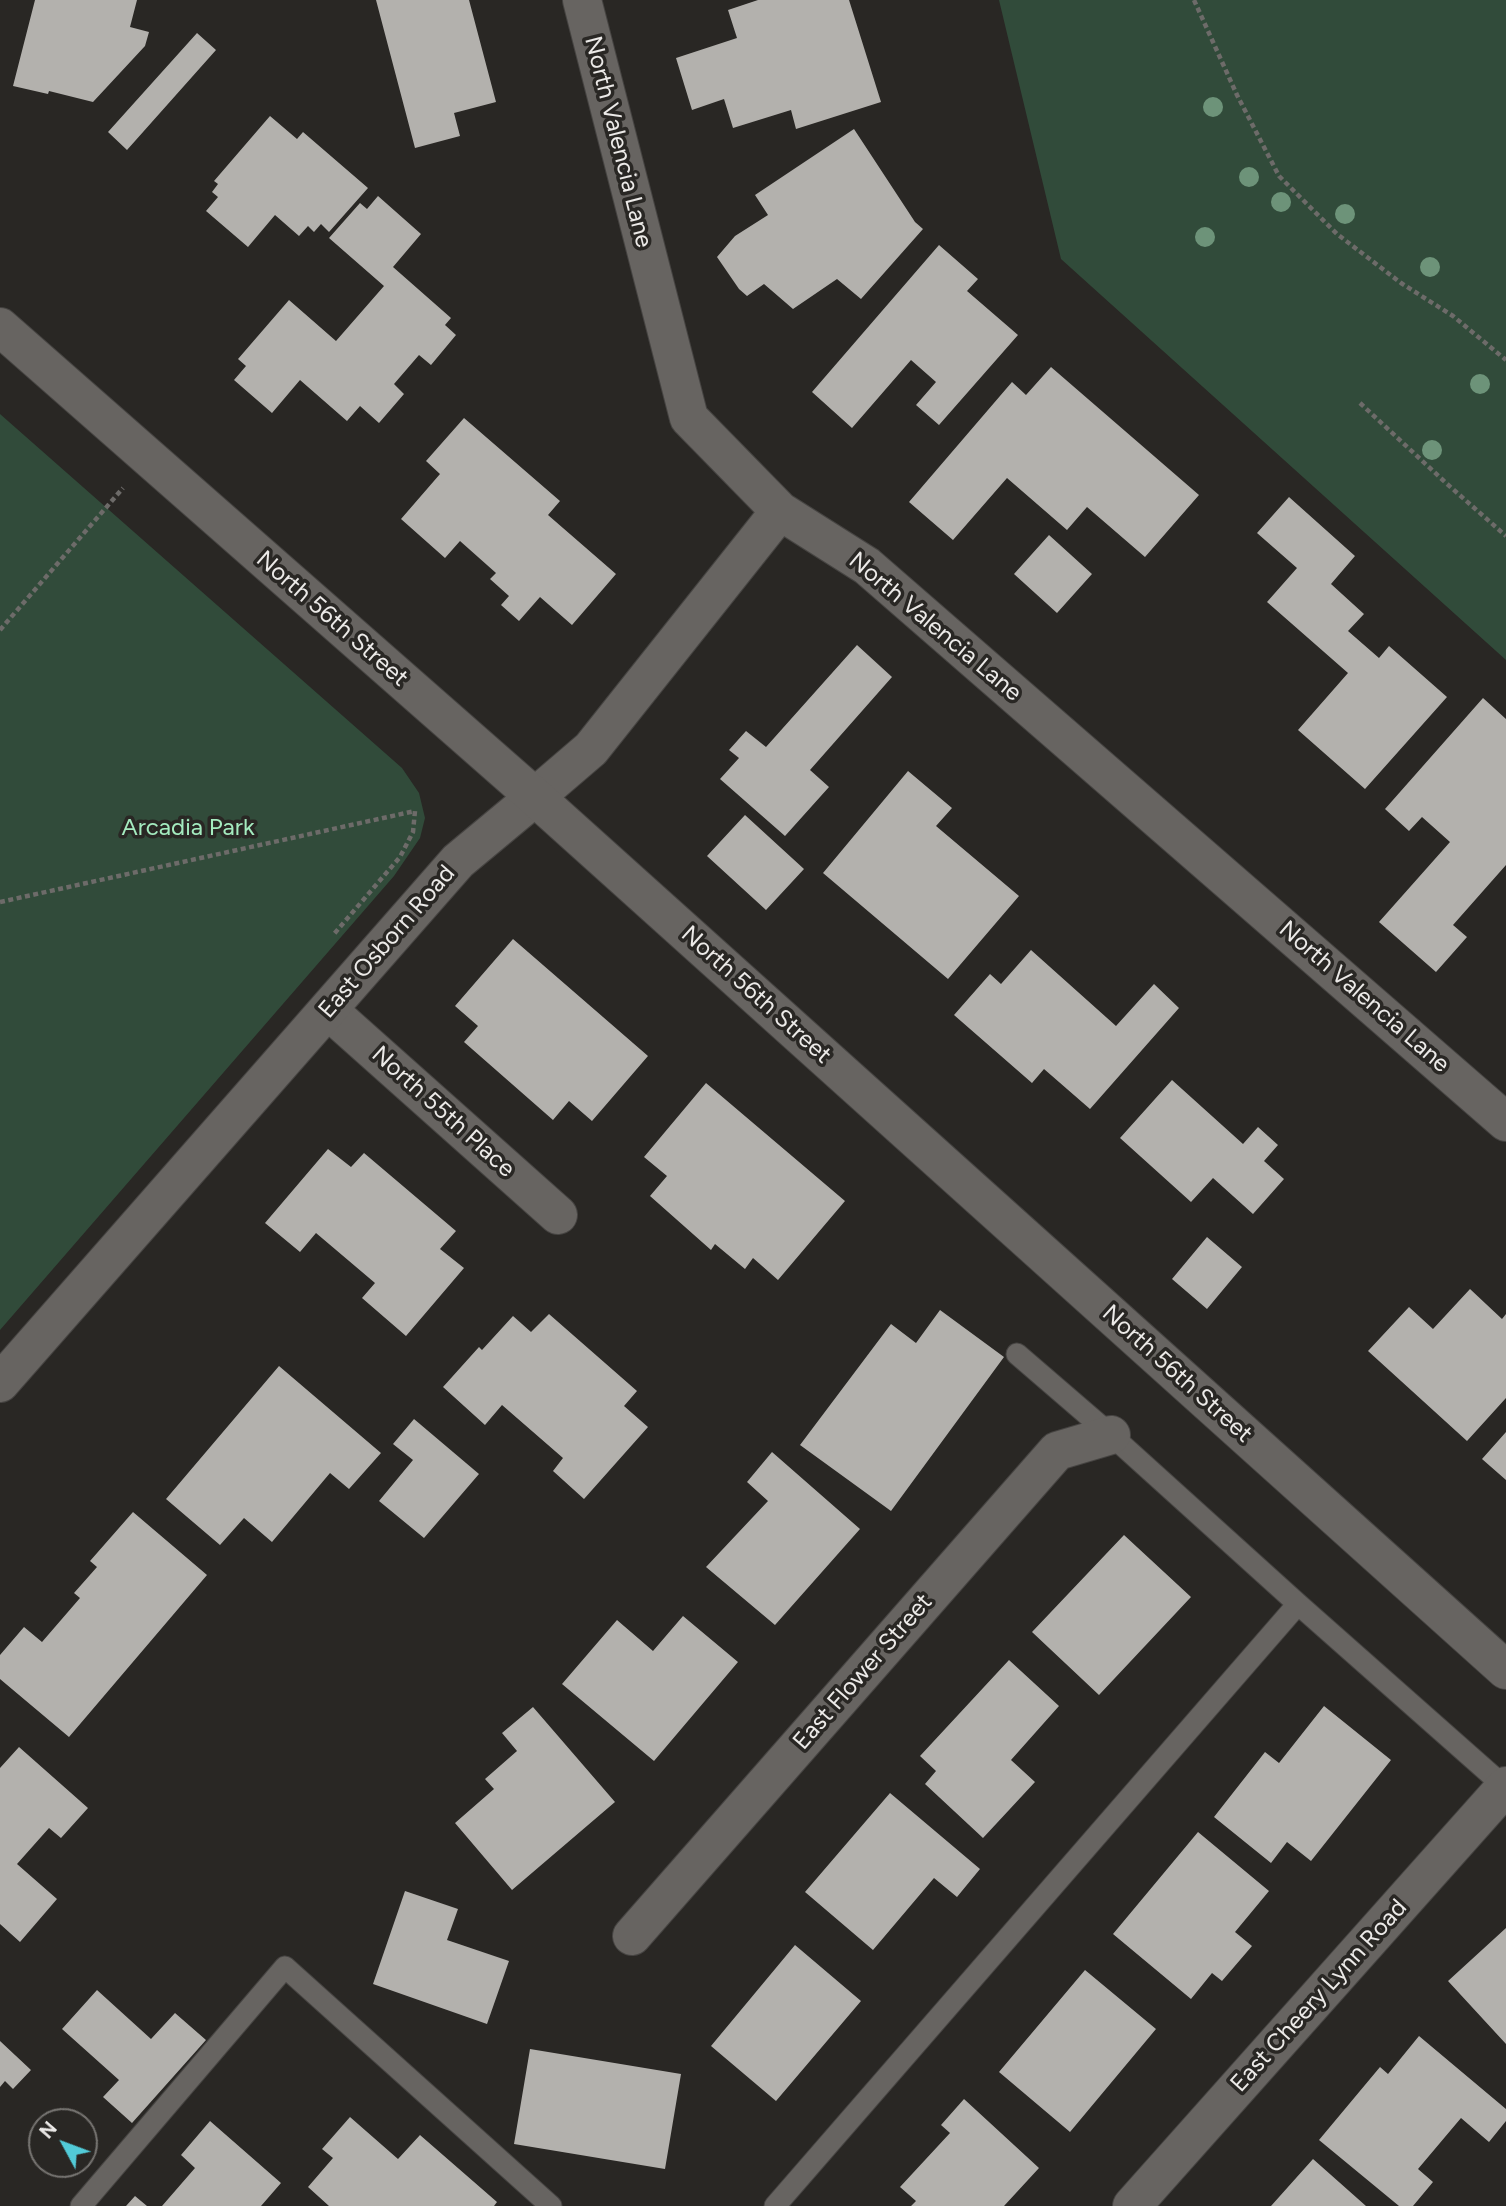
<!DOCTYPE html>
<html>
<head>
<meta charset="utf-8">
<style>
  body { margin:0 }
  #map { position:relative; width:1506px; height:2206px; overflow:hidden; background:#292724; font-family:Figtree,sans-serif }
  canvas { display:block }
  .north { position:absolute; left:28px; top:2108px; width:70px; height:70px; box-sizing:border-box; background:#292724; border:2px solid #777572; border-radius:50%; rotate:311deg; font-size:19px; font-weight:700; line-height:28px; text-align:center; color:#eceae8 }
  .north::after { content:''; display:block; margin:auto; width:24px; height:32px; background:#52cbd8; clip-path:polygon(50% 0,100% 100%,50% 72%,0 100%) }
</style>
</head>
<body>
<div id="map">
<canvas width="1506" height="2206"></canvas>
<div class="north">N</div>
</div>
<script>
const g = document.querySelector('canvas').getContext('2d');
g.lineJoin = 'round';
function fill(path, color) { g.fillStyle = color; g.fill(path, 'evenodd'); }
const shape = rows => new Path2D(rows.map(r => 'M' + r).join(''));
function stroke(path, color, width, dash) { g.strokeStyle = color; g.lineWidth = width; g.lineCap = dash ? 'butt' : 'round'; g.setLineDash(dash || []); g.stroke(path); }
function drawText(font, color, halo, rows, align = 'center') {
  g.font = font + ' Figtree,sans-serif'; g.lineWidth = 7; g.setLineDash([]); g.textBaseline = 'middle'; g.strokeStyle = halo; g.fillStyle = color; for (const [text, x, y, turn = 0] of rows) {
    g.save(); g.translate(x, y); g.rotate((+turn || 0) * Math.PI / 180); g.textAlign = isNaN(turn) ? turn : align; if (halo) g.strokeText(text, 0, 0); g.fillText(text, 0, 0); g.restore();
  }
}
const green = shape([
  [999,0,1506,0,1506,660,1061,259],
  [0,414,402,768,419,793,425,818,420,838,394,876,0,1330]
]);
const building = shape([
  [35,0,137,0,130,27,149,32,145,46,93,102,49,91,48,94,13,86],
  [376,0,469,0,496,102,454,113,460,136,415,148],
  [758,0,849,0,881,102,796,129,791,110,733,128,724,99,692,110,676,58,737,38,728,10],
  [197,33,216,50,127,150,108,132],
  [270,116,297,139,303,132,368,188,329,232,321,224,314,232,308,226,299,236,275,215,248,247,206,211,218,197,212,192,218,184,214,181],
  [854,129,915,222,923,229,861,299,837,279,793,309,764,284,747,296,739,289,717,257,735,236,768,215,755,195],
  [378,196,421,234,393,267,451,318,445,325,456,335,431,365,419,355,394,384,404,394,379,423,360,406,347,421,300,380,272,413,234,380,246,366,238,359,289,300,336,341,384,286,329,238,360,203,367,209],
  [939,245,978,279,967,291,1018,335,939,425,916,405,936,382,911,360,852,428,812,392],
  [1051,367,1199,495,1145,557,1087,507,1067,530,1007,478,953,540,909,502,1012,382,1026,395],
  [464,418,560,501,548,515,616,574,572,625,540,597,519,621,501,605,509,596,490,579,496,573,460,541,445,558,401,519,440,474,426,461],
  [1289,497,1355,556,1331,584,1364,614,1348,631,1379,658,1389,646,1447,697,1365,789,1298,730,1348,673,1267,602,1297,568,1257,533],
  [1049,535,1092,574,1057,613,1014,574],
  [857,645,892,677,810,770,829,787,785,836,720,779,739,758,729,750,746,731,766,747],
  [1483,698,1506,719,1506,865,1453,925,1467,937,1436,972,1379,922,1450,842,1422,817,1409,831,1385,809],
  [908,771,952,808,936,826,1019,896,948,979,823,873],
  [745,815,804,869,766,910,707,856],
  [513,939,648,1056,592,1121,569,1101,553,1120,464,1042,478,1026,455,1006],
  [1031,950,1116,1026,1154,984,1179,1008,1090,1109,1044,1069,1032,1083,954,1015,990,974,1001,984],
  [1172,1080,1243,1144,1258,1127,1278,1145,1264,1161,1284,1179,1253,1214,1213,1178,1191,1202,1120,1138],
  [706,1083,845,1201,778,1280,753,1258,745,1269,715,1244,711,1250,650,1196,667,1176,644,1157],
  [328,1149,351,1167,364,1153,456,1231,440,1249,464,1268,406,1336,362,1298,375,1283,316,1233,300,1252,265,1223],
  [1207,1237,1242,1267,1207,1309,1172,1279],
  [1470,1289,1502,1319,1506,1314,1506,1398,1467,1441,1368,1351,1409,1307,1433,1329],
  [940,1310,1004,1357,891,1511,800,1445,891,1324,916,1343],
  [549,1314,637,1391,624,1406,648,1427,584,1499,553,1471,563,1458,502,1405,485,1425,443,1387,479,1347,482,1350,513,1316,531,1332],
  [279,1366,381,1453,349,1489,330,1473,272,1542,244,1518,220,1545,166,1499],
  [414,1419,479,1474,424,1538,379,1501,413,1460,393,1444],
  [1506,1432,1506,1480,1482,1459],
  [772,1452,860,1529,775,1625,706,1567,768,1501,747,1482],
  [133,1512,207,1575,69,1737,0,1679,0,1655,24,1627,42,1642,80,1598,74,1593,97,1567,90,1561],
  [1124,1535,1191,1597,1099,1695,1032,1632],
  [683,1616,738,1662,654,1761,562,1684,617,1620,653,1651],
  [1009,1660,1059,1706,1011,1760,1035,1782,983,1838,925,1784,936,1771,920,1756],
  [1324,1706,1391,1760,1311,1861,1287,1842,1271,1863,1214,1817,1265,1752,1279,1763],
  [533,1707,615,1802,512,1890,455,1823,494,1789,485,1779,517,1751,502,1733],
  [19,1747,88,1808,61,1838,49,1828,17,1864,57,1899,20,1942,0,1924,0,1768],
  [890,1793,980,1869,957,1897,934,1878,873,1950,805,1892],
  [1198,1832,1269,1891,1235,1932,1252,1946,1222,1981,1212,1973,1191,1999,1113,1934],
  [405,1891,458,1909,447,1940,509,1961,487,2024,373,1984],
  [1506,1928,1506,2044,1448,1981],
  [795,1945,861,2001,776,2101,711,2046],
  [1085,1970,1156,2029,1070,2132,999,2072],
  [97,1990,151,2039,175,2013,206,2040,132,2123,103,2097,119,2080,62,2029],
  [1419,2036,1506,2109,1506,2121,1489,2142,1461,2118,1418,2169,1433,2182,1413,2206,1399,2206,1319,2140,1380,2067,1388,2074],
  [0,2041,31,2070,13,2089,5,2081,0,2087],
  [530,2049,681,2074,665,2169,514,2144],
  [964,2099,1039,2168,1004,2206,911,2206,916,2201,900,2187,950,2133,941,2125],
  [350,2117,398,2159,420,2135,497,2202,494,2206,329,2206,308,2187,333,2158,322,2149],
  [210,2121,281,2183,261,2206,162,2206,195,2168,181,2155],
  [1313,2159,1366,2206,1271,2206],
  [135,2196,147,2206,126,2206]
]);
const path = shape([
  [1194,0,1237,95,1279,176,1337,234,1401,283,1453,316,1506,360],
  [1360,403,1446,483,1506,536],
  [0,630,123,488],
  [0,902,415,811,413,832,400,857,334,934]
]);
const service = shape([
  [1017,1354,1111,1435,1298,1604,1506,1788],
  [81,2206,285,1967,551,2206],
  [775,2206,1298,1604]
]);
const minor = shape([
  [582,0,689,418,780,511,867,566,1506,1122],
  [535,797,591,749,780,511],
  [328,1010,558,1215],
  [632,1936,1057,1451,1111,1435],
  [1132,2206,1506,1786]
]);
const tertiary = shape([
  [0,1383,458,861,535,797]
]);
const secondary = shape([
  [0,327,535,797,1506,1670]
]);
const trees = [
  [1213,107],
  [1249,177],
  [1281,202],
  [1345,214],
  [1205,237],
  [1430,267],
  [1480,384],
  [1432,450]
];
const streetNames = [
  ["North Valencia Lane",618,142,76],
  ["North 56th Street",332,619,41],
  ["North Valencia Lane",935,627,40],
  ["East Osborn Road",387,942,-49],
  ["North 56th Street",756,995,42],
  ["North Valencia Lane",1364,997,41],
  ["North 55th Place",443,1112,42],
  ["North 56th Street",1177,1374,42],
  ["East Flower Street",863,1672,-49],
  ["East Cheery Lynn Road",1319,1996,-48]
];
const parkNames = [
  ["Arcadia Park",188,828]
];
fill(green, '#314b3a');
fill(building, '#b3b1ad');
stroke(service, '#464442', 23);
stroke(minor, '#464442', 40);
stroke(tertiary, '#464442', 40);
stroke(secondary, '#464442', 40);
stroke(path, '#6d6b69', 4.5, [5, 3.5]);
stroke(service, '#676461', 21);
stroke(minor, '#676461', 38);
stroke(tertiary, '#676461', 38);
stroke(secondary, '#676461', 38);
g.fillStyle = '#6d9379';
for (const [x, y] of trees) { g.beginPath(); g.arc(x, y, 10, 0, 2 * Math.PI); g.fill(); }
drawText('24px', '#eceae8', '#292724', streetNames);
drawText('24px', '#a4ebbf', '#292724', parkNames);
</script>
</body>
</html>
